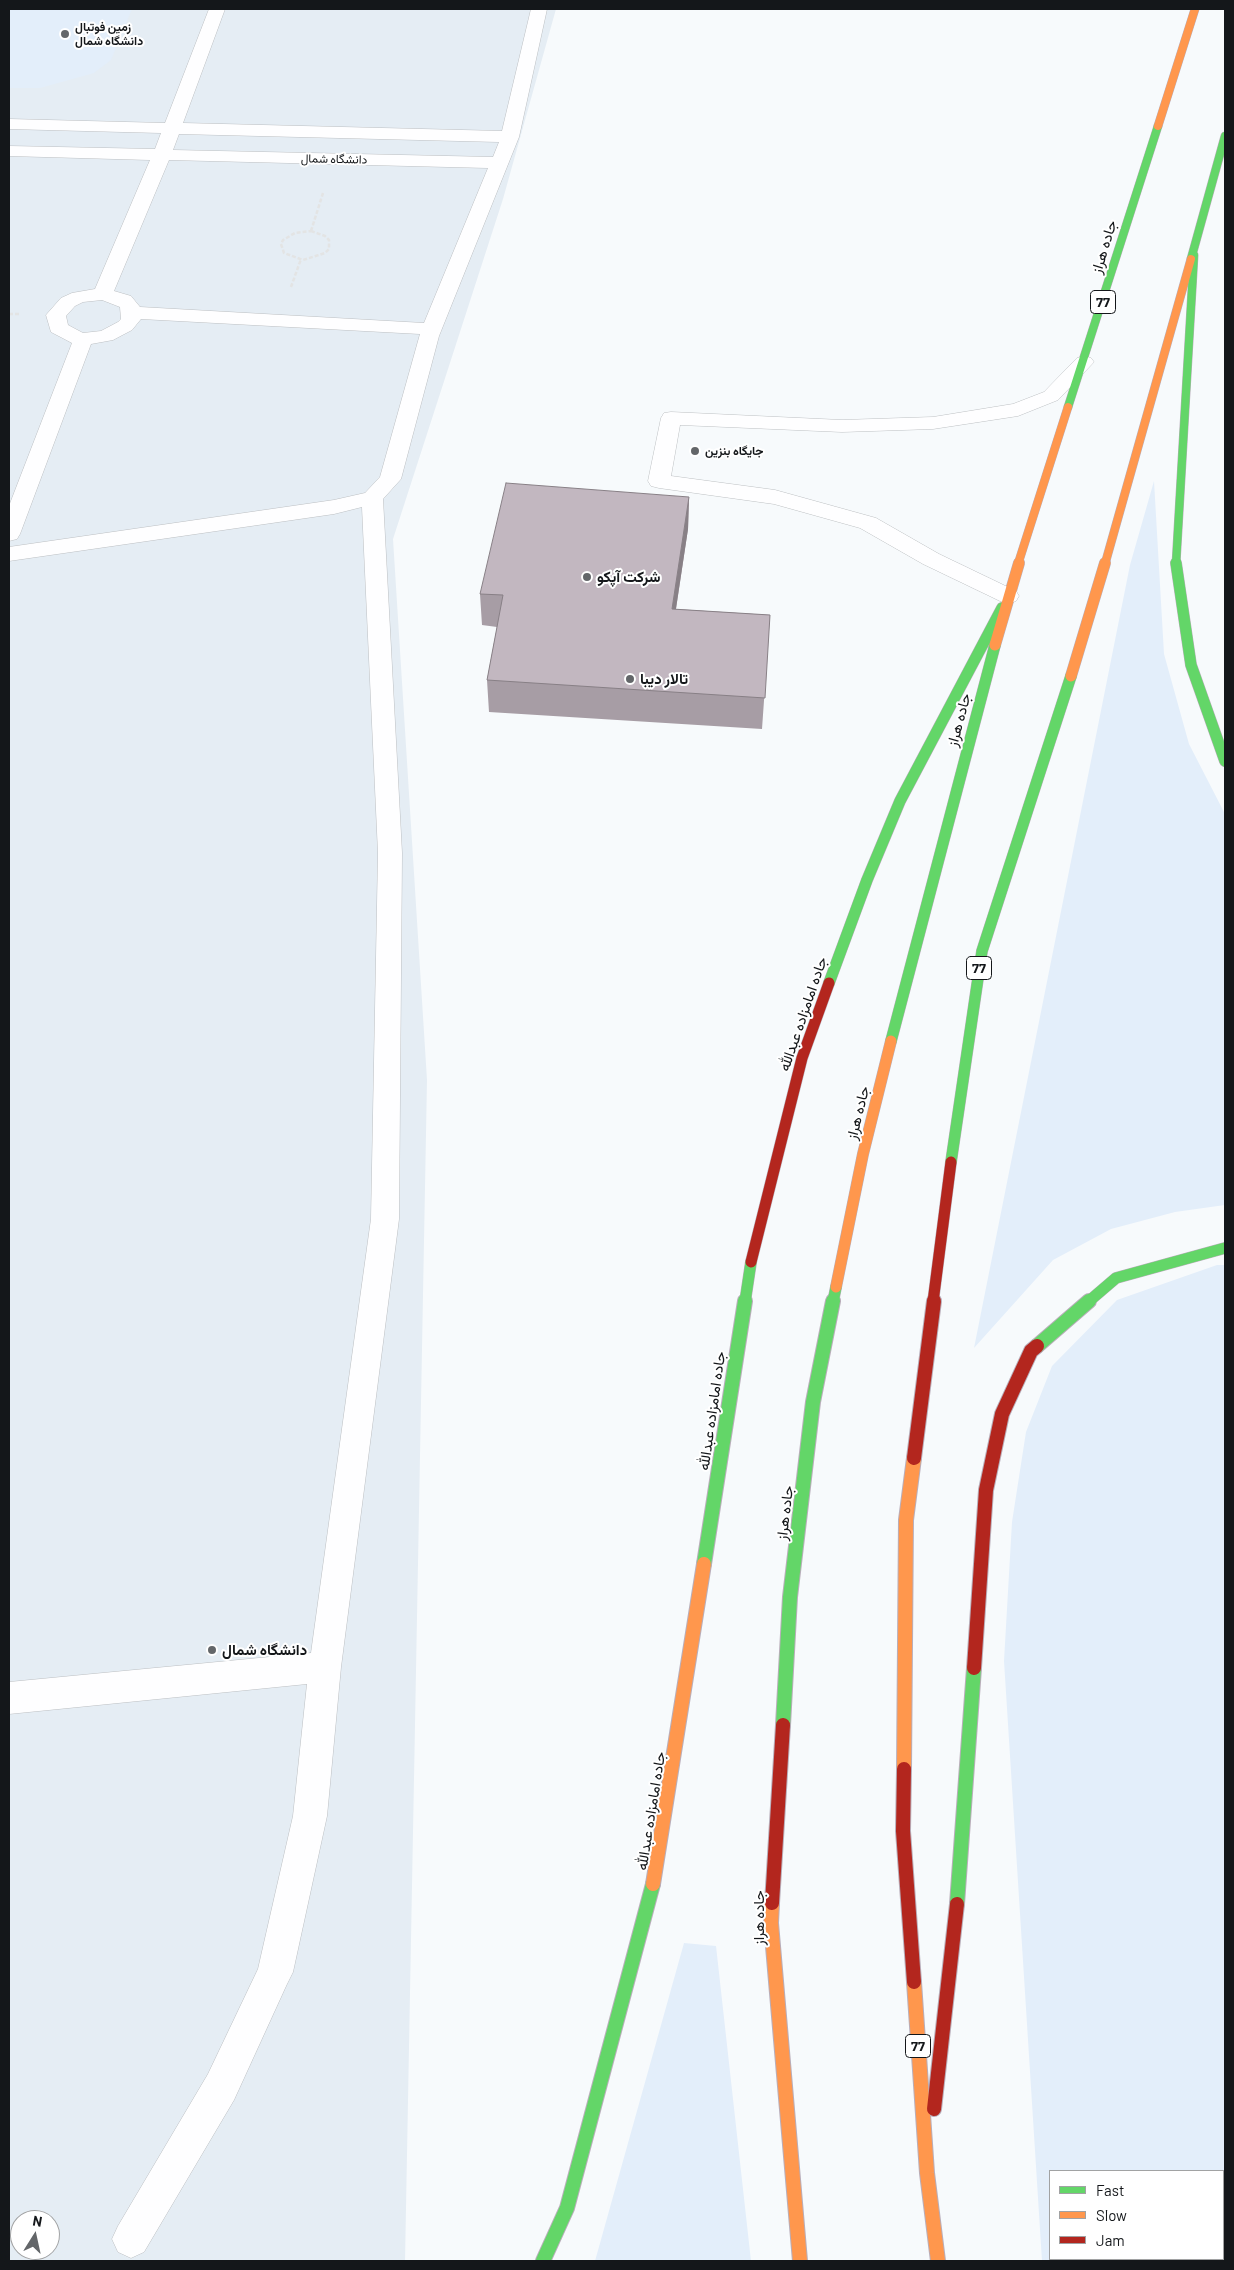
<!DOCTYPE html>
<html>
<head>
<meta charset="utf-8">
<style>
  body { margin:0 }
  #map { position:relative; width:1234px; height:2270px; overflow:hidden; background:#f7fafc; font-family:Barlow,sans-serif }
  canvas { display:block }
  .frame { position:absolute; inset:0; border:10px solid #14171a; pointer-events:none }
  .legend { position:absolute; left:1049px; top:2170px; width:175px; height:90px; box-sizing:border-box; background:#fff; border:1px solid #a1a2a3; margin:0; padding:6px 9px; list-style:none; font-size:15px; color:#14171a }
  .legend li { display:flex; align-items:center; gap:10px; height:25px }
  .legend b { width:25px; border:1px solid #a1a2a3 }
  .north { position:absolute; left:10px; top:2210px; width:50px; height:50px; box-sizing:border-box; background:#fff; border:1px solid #a1a2a3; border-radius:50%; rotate:10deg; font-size:14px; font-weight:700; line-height:20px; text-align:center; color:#14171a }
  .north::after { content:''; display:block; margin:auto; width:18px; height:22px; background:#636669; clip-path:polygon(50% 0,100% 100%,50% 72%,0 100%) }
</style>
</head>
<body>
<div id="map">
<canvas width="1234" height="2270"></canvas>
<div class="frame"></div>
<ul class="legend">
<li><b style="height:6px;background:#63d668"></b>Fast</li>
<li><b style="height:6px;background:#ff974d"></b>Slow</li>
<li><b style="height:6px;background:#b3261e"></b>Jam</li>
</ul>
<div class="north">N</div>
</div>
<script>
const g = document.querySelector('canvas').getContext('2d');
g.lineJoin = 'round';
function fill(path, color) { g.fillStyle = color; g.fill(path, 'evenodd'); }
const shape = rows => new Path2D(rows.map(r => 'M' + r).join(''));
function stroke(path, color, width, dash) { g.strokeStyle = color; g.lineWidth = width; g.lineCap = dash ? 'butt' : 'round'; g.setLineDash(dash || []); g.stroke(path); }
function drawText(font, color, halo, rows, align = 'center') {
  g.font = font + ' Barlow,Vazirmatn,sans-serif'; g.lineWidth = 4; g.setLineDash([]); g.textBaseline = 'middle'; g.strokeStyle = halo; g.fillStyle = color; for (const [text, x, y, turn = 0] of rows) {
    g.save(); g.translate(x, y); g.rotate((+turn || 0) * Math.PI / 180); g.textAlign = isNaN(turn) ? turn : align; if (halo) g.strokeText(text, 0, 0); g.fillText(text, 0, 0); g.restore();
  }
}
const built = shape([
  [9,9,556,9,503,199,393,539,427,1080,405,2261,9,2261],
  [20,2220,50,2220,50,2250,20,2250]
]);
const green = shape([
  [9,9,132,9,111,60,94,73,40,88,9,88],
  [1154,481,1164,654,1189,744,1225,814,1225,1205,1175,1212,1111,1229,1053,1260,974,1348,1130,565],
  [1217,1265,1225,1265,1225,2261,1042,2261,1004,1661,1012,1522,1026,1432,1052,1366,1117,1300],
  [1050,2171,1223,2171,1223,2259,1050,2259],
  [684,1943,716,1946,751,2261,595,2261]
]);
const path = shape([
  [311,231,325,236,329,240,329,249,325,253,303,260,284,253,281,244,283,240,295,233,311,231],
  [311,231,323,193],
  [291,287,301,259],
  [9,314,20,314]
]);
const lane = shape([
  [1084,356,1091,358,1094,362,1058,400,1018,416,933,429,842,432,680,425,671,476,775,490,876,518,939,554,1016,591,1019,596,1016,601,1008,604,1000,601,923,564,860,528,774,504,659,488,651,486,648,481,661,418,664,413,671,412,842,420,933,417,1013,404,1044,392,1077,358,1084,356]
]);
const street = shape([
  [209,9,225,9,183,123,502,131,531,9,547,9,519,137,439,336,401,479,383,499,402,853,399,1219,341,1667,327,1816,293,1972,287,1984,234,2100,144,2252,131,2258,118,2252,112,2239,118,2226,208,2074,258,1969,293,1816,307,1684,9,1714,9,1682,311,1653,371,1219,378,853,362,507,334,514,9,561,9,547,334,500,365,493,380,477,420,334,141,319,132,330,113,340,91,344,20,534,17,539,9,541,9,506,72,343,51,332,46,315,61,298,72,293,95,289,150,160,9,156,9,146,155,149,161,133,9,129,9,119,165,123,209,9],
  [179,134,499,142,493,157,173,150,179,134],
  [169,160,488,168,424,323,140,307,131,296,114,291,169,160],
  [102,300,120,307,121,319,118,322,101,331,83,333,68,325,66,316,75,306,83,302,102,300]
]);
const fastFar2 = shape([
  [1191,259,1225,136],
  [1068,407,1158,126],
  [1176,564,1194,255]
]);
const fastFar1 = shape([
  [1176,563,1191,665,1225,761],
  [829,983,867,880,900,801,1002,608],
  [891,1041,995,645],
  [951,1162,982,951,1071,676],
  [745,1302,751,1262],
  [833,1302,836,1287],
  [1088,1302,1116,1278,1225,1248]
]);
const fast = shape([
  [1037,1346,1089,1301],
  [704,1564,745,1301],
  [783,1725,790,1597,813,1402,833,1301],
  [957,1904,974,1668],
  [543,2261,567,2208,653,1884]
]);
const slowFar2 = shape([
  [1158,126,1195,9],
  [1018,564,1068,407],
  [1105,564,1191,259]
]);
const slowFar1 = shape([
  [995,645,1019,563],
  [1071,676,1105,563],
  [836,1287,863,1154,891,1041]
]);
const slow = shape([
  [904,1769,906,1520,914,1458],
  [653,1884,704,1564],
  [772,1903,771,1923,800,2261],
  [914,1982,927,2173,938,2261]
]);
const jamFar1 = shape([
  [751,1262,802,1058,829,983],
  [933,1302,951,1162]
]);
const jam = shape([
  [914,1458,934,1301],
  [974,1668,986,1490,1002,1414,1031,1351,1037,1346],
  [904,1769,903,1831,914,1982],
  [772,1903,783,1725],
  [934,2109,957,1904]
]);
const wall = shape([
  [689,497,688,529,676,609,770,615,762,729,489,712,487,680,497,627,482,625,480,594]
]);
const shadedWall = shape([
  [689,497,688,529,671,641,672,609]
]);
const building = shape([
  [506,483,689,497,672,609,770,615,765,698,487,680,503,595,480,594,506,483]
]);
const markers = [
  [65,34,5,"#636669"],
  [695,451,5,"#636669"],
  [587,577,5,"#636669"],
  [630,679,5,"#636669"],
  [212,1650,5,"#636669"]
];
const farPoinames = [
  ["زمین فوتبال",75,27],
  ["دانشگاه شمال",75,41],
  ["جایگاه بنزین",705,451]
];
const farStreetnames = [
  ["دانشگاه شمال",334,159,1]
];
const shields = [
  [1103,302,25],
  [979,968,25],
  [918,2046,25]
];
const shieldNames = [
  ["77",1103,302],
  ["77",979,968],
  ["77",918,2046]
];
const streetNames = [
  ["جاده هراز",1104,247,-73],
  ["جاده هراز",959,720,-75],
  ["جاده امامزاده عبدالله",803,1014,-71],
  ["جاده هراز",858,1113,-76],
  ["جاده امامزاده عبدالله",712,1411,-82],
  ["جاده هراز",785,1513,-83],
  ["جاده امامزاده عبدالله",651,1811,-81],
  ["جاده هراز",759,1918,-90]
];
const poiNames = [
  ["شرکت آپکو",597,577],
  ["تالار دیبا",640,679],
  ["دانشگاه شمال",222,1650]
];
fill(built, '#e5edf4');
fill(green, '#e3eefa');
stroke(lane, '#bdc0c3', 1);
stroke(street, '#bdc0c3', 1);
stroke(fastFar2, '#b9aeba', 9);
stroke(fastFar1, '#b9aeba', 12);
stroke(fast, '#b9aeba', 16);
stroke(slowFar2, '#b9aeba', 9);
stroke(slowFar1, '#b9aeba', 12);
stroke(slow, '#b9aeba', 16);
stroke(jamFar1, '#b9aeba', 12);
stroke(jam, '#b9aeba', 16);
stroke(path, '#e3e4e4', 2.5, [4, 2]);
fill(lane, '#fefeff');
fill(street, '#fefeff');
stroke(fastFar2, '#63d668', 8);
stroke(fastFar1, '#63d668', 11);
stroke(fast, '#63d668', 14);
stroke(slowFar2, '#ff974d', 8);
stroke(slowFar1, '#ff974d', 11);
stroke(slow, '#ff974d', 14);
stroke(jamFar1, '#b3261e', 11);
stroke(jam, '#b3261e', 14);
fill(wall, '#a79da5');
fill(shadedWall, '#888086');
fill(building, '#c2b7c0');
stroke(building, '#888086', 1);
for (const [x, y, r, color] of markers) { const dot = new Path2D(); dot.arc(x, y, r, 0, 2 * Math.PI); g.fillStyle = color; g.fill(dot); stroke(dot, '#fff', 2); }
drawText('bold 12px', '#14171a', '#fff', farPoinames, 'left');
drawText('12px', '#14171a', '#fff', farStreetnames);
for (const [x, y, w] of shields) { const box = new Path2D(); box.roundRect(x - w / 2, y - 11.5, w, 23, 4); g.fillStyle = '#fff'; g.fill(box); stroke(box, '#14171a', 1); }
drawText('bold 14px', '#14171a', null, shieldNames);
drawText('15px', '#14171a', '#fff', streetNames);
drawText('bold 15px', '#14171a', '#fff', poiNames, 'left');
</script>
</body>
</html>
